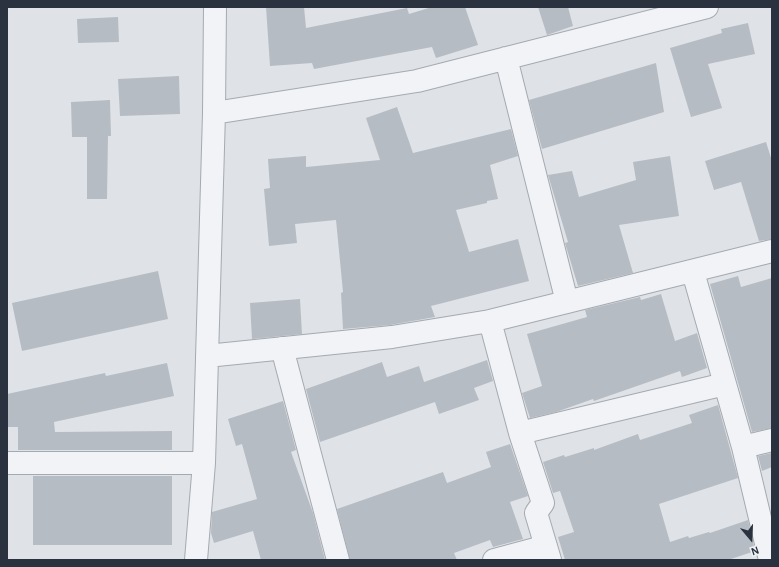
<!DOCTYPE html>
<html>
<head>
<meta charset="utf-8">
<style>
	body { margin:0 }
	#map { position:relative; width:779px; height:567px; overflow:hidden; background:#dfe3e7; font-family:"Alegreya Sans",sans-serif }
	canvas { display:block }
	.frame { position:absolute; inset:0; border:8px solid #29323e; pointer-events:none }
	.north { position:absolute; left:731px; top:519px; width:40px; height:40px; -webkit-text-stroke:3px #eef1f5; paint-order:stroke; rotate:161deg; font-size:11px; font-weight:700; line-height:16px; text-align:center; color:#29323e }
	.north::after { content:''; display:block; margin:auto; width:14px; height:18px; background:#29323e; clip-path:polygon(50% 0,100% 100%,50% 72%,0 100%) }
</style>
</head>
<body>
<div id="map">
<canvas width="779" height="567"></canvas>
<div class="frame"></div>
<div class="north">N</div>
</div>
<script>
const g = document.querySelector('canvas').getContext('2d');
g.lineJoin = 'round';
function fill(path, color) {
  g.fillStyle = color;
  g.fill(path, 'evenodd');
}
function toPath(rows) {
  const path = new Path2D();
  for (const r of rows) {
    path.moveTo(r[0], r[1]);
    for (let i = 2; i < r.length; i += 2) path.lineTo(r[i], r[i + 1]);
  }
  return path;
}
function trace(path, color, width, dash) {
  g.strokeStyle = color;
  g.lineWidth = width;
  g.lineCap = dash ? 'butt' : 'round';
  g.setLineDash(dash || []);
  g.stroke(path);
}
const building = toPath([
	[266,7,304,7,306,28,407,8,409,14,432,7,465,7,478,45,436,58,432,47,314,69,312,63,270,66],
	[538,7,568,7,573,26,547,35],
	[118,17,119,42,78,43,77,19],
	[748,23,755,54,708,64,722,108,691,117,670,48,722,33,721,29],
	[656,63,664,112,542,149,529,100],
	[179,76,180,114,120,116,118,79],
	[110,100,111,136,108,136,107,199,87,199,87,137,72,137,71,102],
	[397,107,413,153,511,129,518,156,490,165,498,199,487,201,487,203,456,210,469,252,518,239,529,281,431,306,435,317,390,325,343,329,341,293,343,292,336,220,295,224,297,243,269,246,264,189,270,188,268,159,306,156,306,167,380,160,366,118],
	[766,142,772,161,772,239,759,241,741,182,714,190,705,161],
	[670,156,679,216,619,225,633,273,578,286,565,243,568,242,548,175,572,171,579,197,636,180,633,162],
	[158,271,168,319,22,351,12,303],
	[738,276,741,287,772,278,772,428,752,432,710,284],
	[661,294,675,341,697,333,707,368,682,377,680,371,594,401,593,399,556,412,530,418,522,393,542,386,527,334,587,317,585,310,640,297,641,300],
	[300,299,302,334,252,339,250,303],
	[487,360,493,381,474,388,479,400,439,414,435,402,320,442,306,389,382,362,387,377,419,366,424,382],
	[167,363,174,396,54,422,55,432,172,431,172,450,18,450,18,427,7,427,7,394,105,373,106,376],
	[283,401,296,450,291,452,313,513,325,560,261,560,253,531,214,543,211,533,212,512,257,499,242,444,236,446,228,419],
	[718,405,738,478,659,504,670,542,688,536,689,538,709,532,710,533,748,520,755,551,728,560,565,560,558,537,574,532,560,491,553,493,543,462,564,455,565,457,594,448,594,450,638,434,640,440,692,423,689,415],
	[510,444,528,496,510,502,523,539,493,547,490,540,454,553,457,560,350,560,337,509,443,472,447,483,491,467,486,452],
	[772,453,772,467,762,471,758,456],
	[33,476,172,476,172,545,33,545]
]);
const minor = toPath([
	[506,58,567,302],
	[214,113,417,81,707,7],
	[693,272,743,447,770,560],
	[490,321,520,433,543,503,536,513,550,560],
	[282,348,338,560],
	[207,356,392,337,490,321,772,251],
	[520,433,725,384],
	[743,447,772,440],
	[7,463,204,463],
	[196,560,204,463,214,113,215,7],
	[494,560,546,546]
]);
fill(building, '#b6bcc4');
trace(minor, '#a5aab1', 24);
trace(minor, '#f1f3f6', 22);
</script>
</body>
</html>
